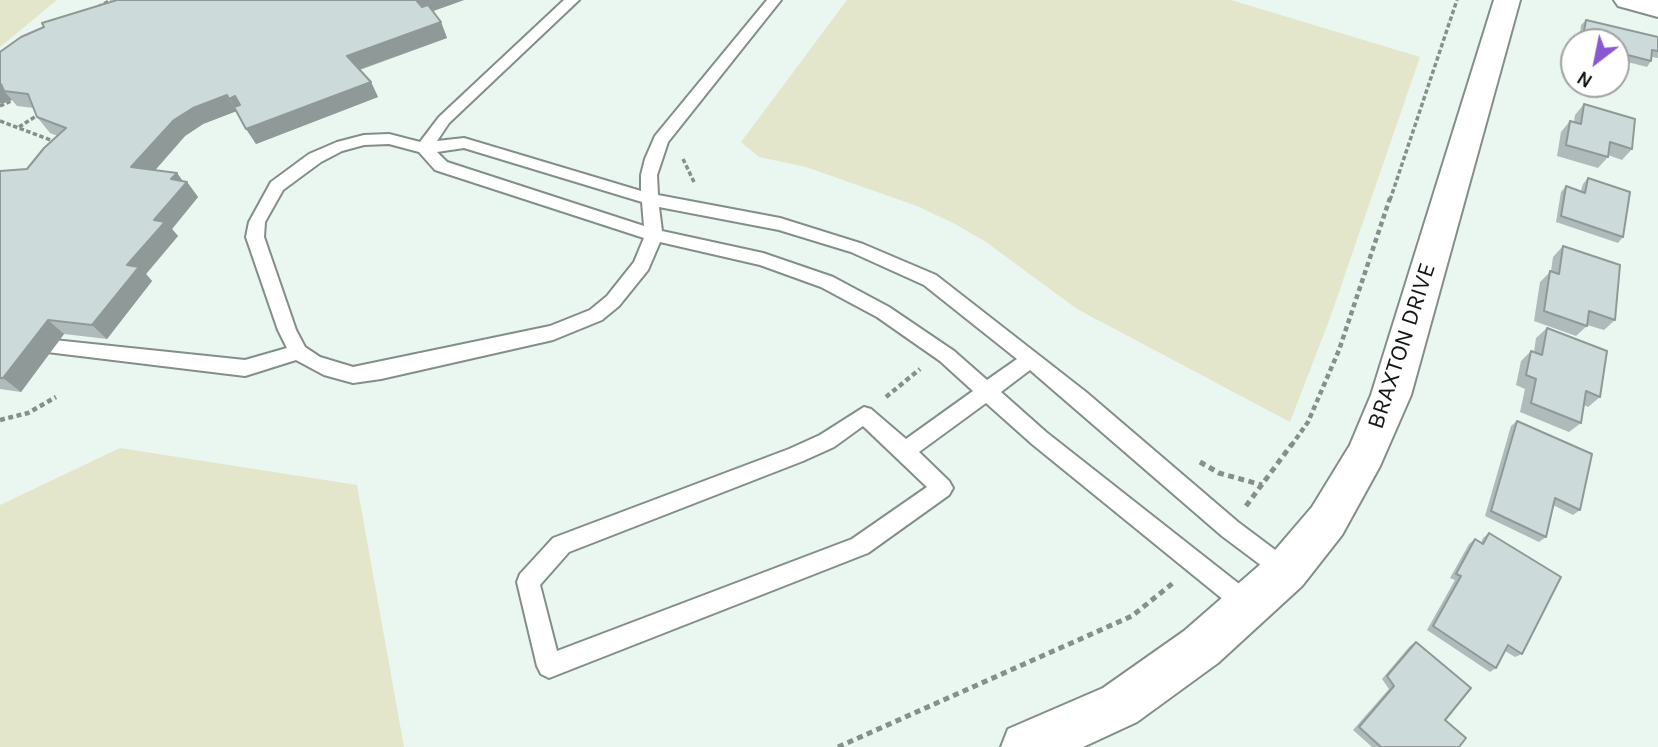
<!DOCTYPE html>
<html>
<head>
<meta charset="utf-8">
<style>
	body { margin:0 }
	#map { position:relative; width:1658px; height:747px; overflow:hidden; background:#eaf6f0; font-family:Karla,sans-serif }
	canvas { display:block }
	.north { position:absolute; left:1560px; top:28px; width:70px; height:70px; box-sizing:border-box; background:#fff; border:2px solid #a1a2a1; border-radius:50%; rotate:212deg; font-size:19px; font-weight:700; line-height:28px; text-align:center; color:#131715 }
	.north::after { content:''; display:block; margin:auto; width:24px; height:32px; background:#8957d0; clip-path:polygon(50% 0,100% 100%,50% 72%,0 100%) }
</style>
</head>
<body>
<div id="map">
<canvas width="1658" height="747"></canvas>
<div class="north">N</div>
</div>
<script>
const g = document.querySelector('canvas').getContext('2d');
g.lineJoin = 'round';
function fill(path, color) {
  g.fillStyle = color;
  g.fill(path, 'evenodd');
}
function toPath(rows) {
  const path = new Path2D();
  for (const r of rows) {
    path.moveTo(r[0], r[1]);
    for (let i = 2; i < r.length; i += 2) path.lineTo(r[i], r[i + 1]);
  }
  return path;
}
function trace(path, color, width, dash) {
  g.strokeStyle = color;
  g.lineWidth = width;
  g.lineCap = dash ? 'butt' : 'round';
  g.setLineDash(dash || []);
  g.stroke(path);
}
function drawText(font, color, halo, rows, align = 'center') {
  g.font = font + ' Karla,sans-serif';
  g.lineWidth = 5;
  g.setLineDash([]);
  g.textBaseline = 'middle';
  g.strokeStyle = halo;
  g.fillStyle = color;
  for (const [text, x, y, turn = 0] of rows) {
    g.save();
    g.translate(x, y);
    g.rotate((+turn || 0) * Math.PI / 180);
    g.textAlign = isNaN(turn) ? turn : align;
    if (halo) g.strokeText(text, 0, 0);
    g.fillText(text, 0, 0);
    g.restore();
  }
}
const green = toPath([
	[0,0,57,0,0,47],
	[847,0,1231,0,1420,57,1330,318,1290,422,1077,309,986,242,955,224,917,206,806,167,759,157,741,142],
	[120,448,357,485,404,747,0,747,0,505]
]);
const pathFar2 = toPath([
	[98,7,111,0],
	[0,106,15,99],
	[0,121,56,142],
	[19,127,41,113],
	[683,159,694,182],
	[1390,200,1457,0]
]);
const pathFar1 = toPath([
	[886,397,920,369],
	[0,420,28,413,56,397],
	[1291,446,1308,422,1339,350,1390,198]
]);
const path = toPath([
	[1200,462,1219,473,1262,485],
	[1246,506,1292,444],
	[838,747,1132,616,1173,583]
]);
const lane = toPath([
	[564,0,579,0,449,123,437,141,464,138,641,191,641,175,645,159,655,136,767,0,781,0,668,142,657,175,658,195,780,218,863,244,936,275,1086,392,1238,522,1294,564,1297,571,1294,578,1286,581,1278,578,1222,536,1030,370,1001,392,1046,432,1257,598,1260,606,1257,614,1249,617,1241,614,1032,444,986,403,919,452,949,481,953,488,949,495,868,553,549,678,541,674,537,666,517,582,520,574,553,538,789,449,820,435,864,407,871,409,906,439,973,391,940,361,877,317,821,287,760,265,660,242,648,270,619,306,602,320,553,340,381,379,353,383,324,375,296,360,245,376,47,352,45,347,47,342,54,340,245,360,287,348,278,330,246,237,249,222,271,182,309,154,337,142,364,135,389,134,420,142,439,117,564,0],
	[389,144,419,152,435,170,644,238,634,262,607,296,590,310,550,326,353,367,320,357,305,347,296,330,264,237,265,222,283,190,321,162,342,151,364,145,389,144],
	[464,148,642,202,644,226,447,162,437,152,464,148],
	[659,207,779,230,851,252,924,285,1017,359,987,380,954,351,889,307,833,277,763,253,662,231,659,207],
	[863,426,927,487,852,539,557,651,540,585,569,552,803,461,834,447,863,426]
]);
const street = toPath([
	[1614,0,1658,0,1658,17,1618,6,1614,0]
]);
const secondary = toPath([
	[1494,0,1520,0,1411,395,1380,466,1342,535,1302,586,1218,663,1137,722,1083,747,1001,747,1008,729,1103,688,1184,631,1270,556,1312,507,1350,445,1371,395,1494,0]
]);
const wall = toPath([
	[464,0,433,11,441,22,447,38,360,70,371,82,378,97,256,144,236,111,203,124,185,136,155,170,177,173,183,182,187,182,198,197,172,229,178,236,146,274,152,281,107,339,64,334,21,392,0,389,0,171,27,169,58,136,50,133,37,117,34,108,17,106,12,100,1,104,0,52],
	[1586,20,1658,37,1658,58,1652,57,1651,61,1647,67,1616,59,1616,42,1579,42,1581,25],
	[1584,104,1632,149,1622,160,1608,155,1608,157,1598,168,1557,156,1561,132,1570,121,1574,122,1575,115],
	[1588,178,1623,237,1618,243,1556,222,1561,192,1566,186,1581,191,1583,184],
	[1563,246,1615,320,1604,330,1587,325,1587,326,1576,336,1534,321,1540,282,1551,271,1553,257],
	[1547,328,1600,397,1588,407,1584,405,1581,423,1569,432,1520,412,1525,389,1516,385,1521,361,1531,351,1534,352,1536,338],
	[1517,421,1580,510,1573,515,1553,505,1546,537,1539,542,1485,516,1511,426],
	[1489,533,1522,654,1515,657,1505,651,1496,668,1490,672,1427,630,1455,580,1450,578,1469,544,1475,539,1481,543,1483,538],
	[1416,642,1445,720,1459,747,1372,747,1353,730,1389,689,1382,679,1410,646]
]);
const shadedWall = toPath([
	[416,0,464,0,422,15],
	[441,22,447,38,355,71,347,56],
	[371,82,378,97,256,144,246,129],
	[0,84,1,84,4,91,12,100,1,104,0,103],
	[227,95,237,111,203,124,185,136,144,183,131,167,174,120,193,108],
	[235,96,245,112,239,114,229,99],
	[177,173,185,184,187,182,198,197,172,229,178,236,146,274,152,281,107,339,92,325,154,220,171,179],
	[48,320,64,334,21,392,3,378]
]);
const building = toPath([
	[117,0,416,0,422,7,428,5,441,22,347,56,371,82,246,129,234,107,240,105,235,96,229,99,227,95,193,108,174,120,131,167,177,173,171,179,187,182,154,220,165,222,127,265,139,267,92,325,48,320,3,378,0,378,0,171,27,169,44,148,66,128,37,117,28,94,4,91,1,84,0,84,0,52,21,37,44,27,42,23,117,0],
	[1586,20,1658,37,1658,51,1652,50,1651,61,1616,52,1616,42,1582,42,1586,20],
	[1584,104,1635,119,1632,149,1610,142,1608,157,1566,145,1570,121,1581,124,1584,104],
	[1588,178,1630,192,1623,237,1561,216,1566,186,1585,193,1588,178],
	[1563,246,1620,265,1615,320,1589,311,1587,326,1544,311,1550,271,1559,274,1563,246],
	[1547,328,1607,351,1600,397,1586,391,1581,423,1531,403,1536,379,1526,375,1531,351,1542,355,1547,328],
	[1517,421,1592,454,1580,510,1555,498,1546,537,1491,511,1517,421],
	[1489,533,1561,577,1522,654,1508,645,1496,668,1433,626,1461,576,1456,574,1475,539,1483,544,1489,533],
	[1416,642,1471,688,1445,720,1466,738,1459,747,1381,747,1359,727,1394,686,1387,676,1416,642]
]);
const streetNames = [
	["BRAXTON DRIVE",1402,346,-72]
];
fill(green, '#e4e6cc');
trace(lane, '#838e89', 4);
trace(street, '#838e89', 4);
trace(secondary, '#838e89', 4);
trace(pathFar2, '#868f8b', 3.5, [4.5, 2.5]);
trace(pathFar1, '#868f8b', 4.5, [5, 3.5]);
trace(path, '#868f8b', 5, [6, 4.5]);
fill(lane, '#fff');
fill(street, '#fff');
fill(secondary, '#fff');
fill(wall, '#afbbbb');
fill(shadedWall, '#8f9998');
fill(building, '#ccdad9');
trace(building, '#8f9998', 2);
drawText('24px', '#131715', '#fff', streetNames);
</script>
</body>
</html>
